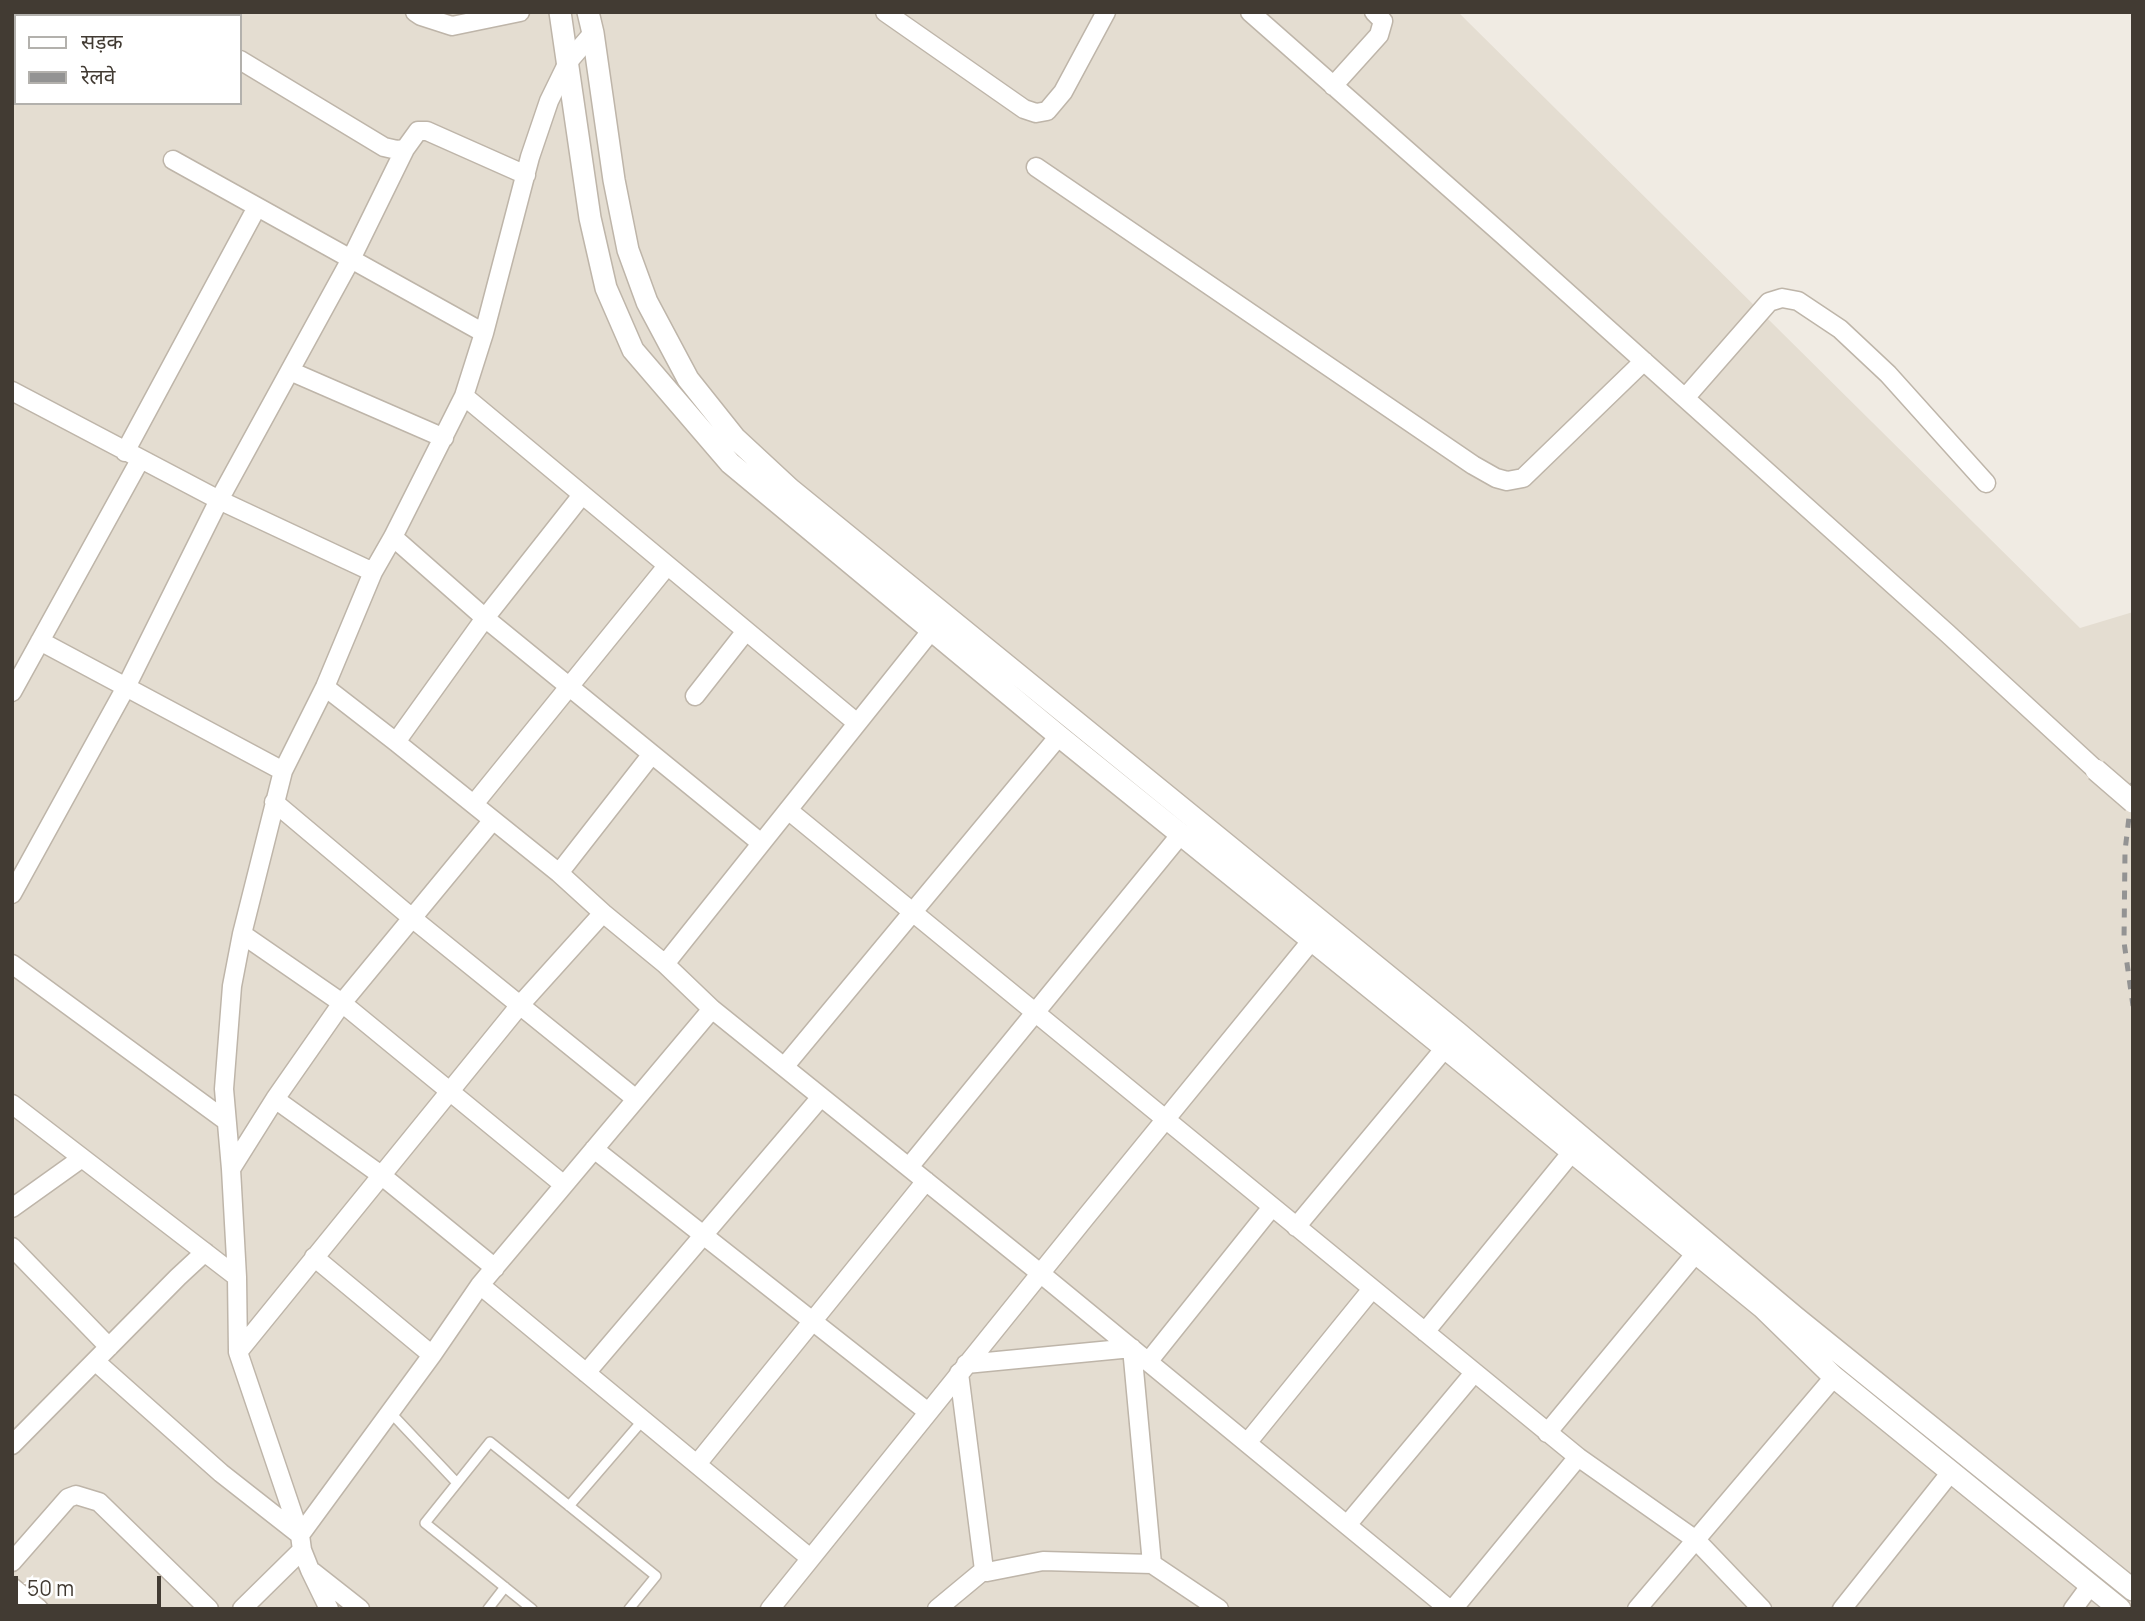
<!DOCTYPE html>
<html>
<head>
<meta charset="utf-8">
<style>
	body { margin:0 }
	#map { position:relative; width:2145px; height:1621px; overflow:hidden; background:#f0ebe3; font-family:Manrope,"Noto Sans Devanagari",sans-serif }
	canvas { display:block }
	.frame { position:absolute; inset:0; border:14px solid #423b33; pointer-events:none }
	.legend { position:absolute; left:14px; top:14px; width:228px; height:91px; box-sizing:border-box; background:#fff; border:2px solid #b3b1ad; margin:0; padding:9px 12px; list-style:none; font-size:21px; color:#423b33 }
	.legend li { display:flex; align-items:center; gap:14px; height:35px }
	.legend b { width:35px; border:2px solid #b3b1ad }
	.scale { position:absolute; left:14px; top:1576px; width:147px; height:32px; box-sizing:border-box; border:4px solid #423b33; border-top:0; padding-left:9px; font-size:21px; line-height:24px; white-space:nowrap; color:#423b33; -webkit-text-stroke:5px #fff; paint-order:stroke }
</style>
</head>
<body>
<div id="map">
<canvas width="2145" height="1621"></canvas>
<div class="frame"></div>
<ul class="legend">
<li><b style="height:9px;background:#fff"></b>सड़क</li>
<li><b style="height:9px;background:#939393"></b>रेलवे</li>
</ul>
<div class="scale">50 m</div>
</div>
<script>
const g = document.querySelector('canvas').getContext('2d');
g.lineJoin = 'round';
function fill(path, color) {
  g.fillStyle = color;
  g.fill(path, 'evenodd');
}
function toPath(rows) {
  const path = new Path2D();
  for (const r of rows) {
    path.moveTo(r[0], r[1]);
    for (let i = 2; i < r.length; i += 2) path.lineTo(r[i], r[i + 1]);
  }
  return path;
}
function trace(path, color, width, dash) {
  g.strokeStyle = color;
  g.lineWidth = width;
  g.lineCap = dash ? 'butt' : 'round';
  g.setLineDash(dash || []);
  g.stroke(path);
}
const residential = toPath([
	[12,12,1458,12,2080,628,2133,612,2133,1609,12,1609],
	[16,16,240,16,240,103,16,103]
]);
const service = toPath([
	[390,1412,457,1483],
	[569,1506,643,1420],
	[488,1609,505,1587],
	[532,1609,425,1523,490,1442,656,1576,629,1609]
]);
const minor = toPath([
	[166,12,169,16],
	[415,12,421,16,452,26,520,12],
	[885,12,1024,109,1036,113,1047,111,1063,92,1106,12],
	[1250,12,1503,235,1947,633,2096,770],
	[240,60,384,147,397,150,405,149,418,131,427,131,526,175],
	[1333,86,1379,35,1383,21,1374,12],
	[173,160,484,333],
	[1036,167,1473,465,1496,478,1507,481,1523,478,1644,361],
	[290,371,444,438],
	[12,391,219,500,373,572],
	[464,396,857,723],
	[1685,398,1769,302,1782,298,1798,301,1840,329,1888,374,1986,483],
	[125,452,257,207],
	[393,537,485,618,761,843],
	[40,641,283,771],
	[325,687,396,742,559,873,603,913,665,964,712,1009,1040,1273,1449,1609],
	[12,692,140,460],
	[695,696,746,631],
	[396,742,485,618,582,495],
	[274,802,412,918,636,1099],
	[474,804,667,566],
	[788,810,1578,1457,1696,1540,1762,1609],
	[559,873,652,754],
	[12,894,126,687,219,500,351,259,405,149],
	[242,934,342,1003,564,1185],
	[12,964,225,1120],
	[665,964,931,631],
	[784,1067,1059,736],
	[275,1099,381,1175,495,1268],
	[12,1104,237,1277],
	[594,1149,928,1412],
	[909,1167,1181,834],
	[231,1169,275,1099,342,1003,493,820],
	[12,1208,82,1158],
	[1296,1227,1445,1048],
	[12,1247,109,1347],
	[314,1257,432,1355],
	[480,1285,810,1558],
	[1425,1332,1572,1152],
	[238,1352,520,1005,603,913],
	[95,1361,221,1473,300,1535,432,1355,480,1285,712,1009],
	[1148,1362,1272,1207],
	[966,1364,1132,1348,1152,1564],
	[586,1373,821,1097],
	[959,1373,984,1570],
	[1547,1433,1696,1253],
	[1247,1443,1372,1289],
	[12,1445,178,1277,205,1252],
	[697,1464,926,1181],
	[1347,1525,1474,1373],
	[12,1562,68,1498,76,1495,99,1502,209,1609],
	[313,1572,360,1609],
	[12,1587,39,1609],
	[242,1609,302,1550],
	[329,1609,310,1570,302,1550,300,1535,238,1352,237,1277,231,1169,224,1089,232,986,242,934,283,771,325,687,373,572,393,537,464,396,484,333,530,157,549,101,568,62,593,33],
	[770,1609,1085,1218,1312,940],
	[937,1609,984,1570,987,1572,1043,1561,1152,1564,1219,1609],
	[1453,1609,1578,1457],
	[1637,1609,1834,1377],
	[1842,1609,1951,1472],
	[2073,1609,2090,1586]
]);
const tertiary = toPath([
	[560,12,590,218,606,288,633,350,730,463,1059,736,1445,1048,1762,1307,1834,1377,2120,1609],
	[588,12,593,33,614,180,628,250,647,302,688,379,735,438,790,489,1458,1033,1795,1317,2133,1590]
]);
const rail = toPath([
	[2133,783,2125,851,2124,942,2133,1006]
]);
const tertiaryBridge = toPath([
	[2096,770,2133,802]
]);
fill(residential, '#e4ddd1');
trace(service, '#beb5a9', 12);
trace(minor, '#beb5a9', 21);
trace(tertiary, '#beb5a9', 24);
trace(service, '#fff', 9);
trace(minor, '#fff', 18);
trace(tertiary, '#fff', 21);
trace(rail, '#939393', 5, [9, 9]);
trace(tertiaryBridge, '#beb5a9', 24, []);
trace(tertiaryBridge, '#fff', 21);
</script>
</body>
</html>
